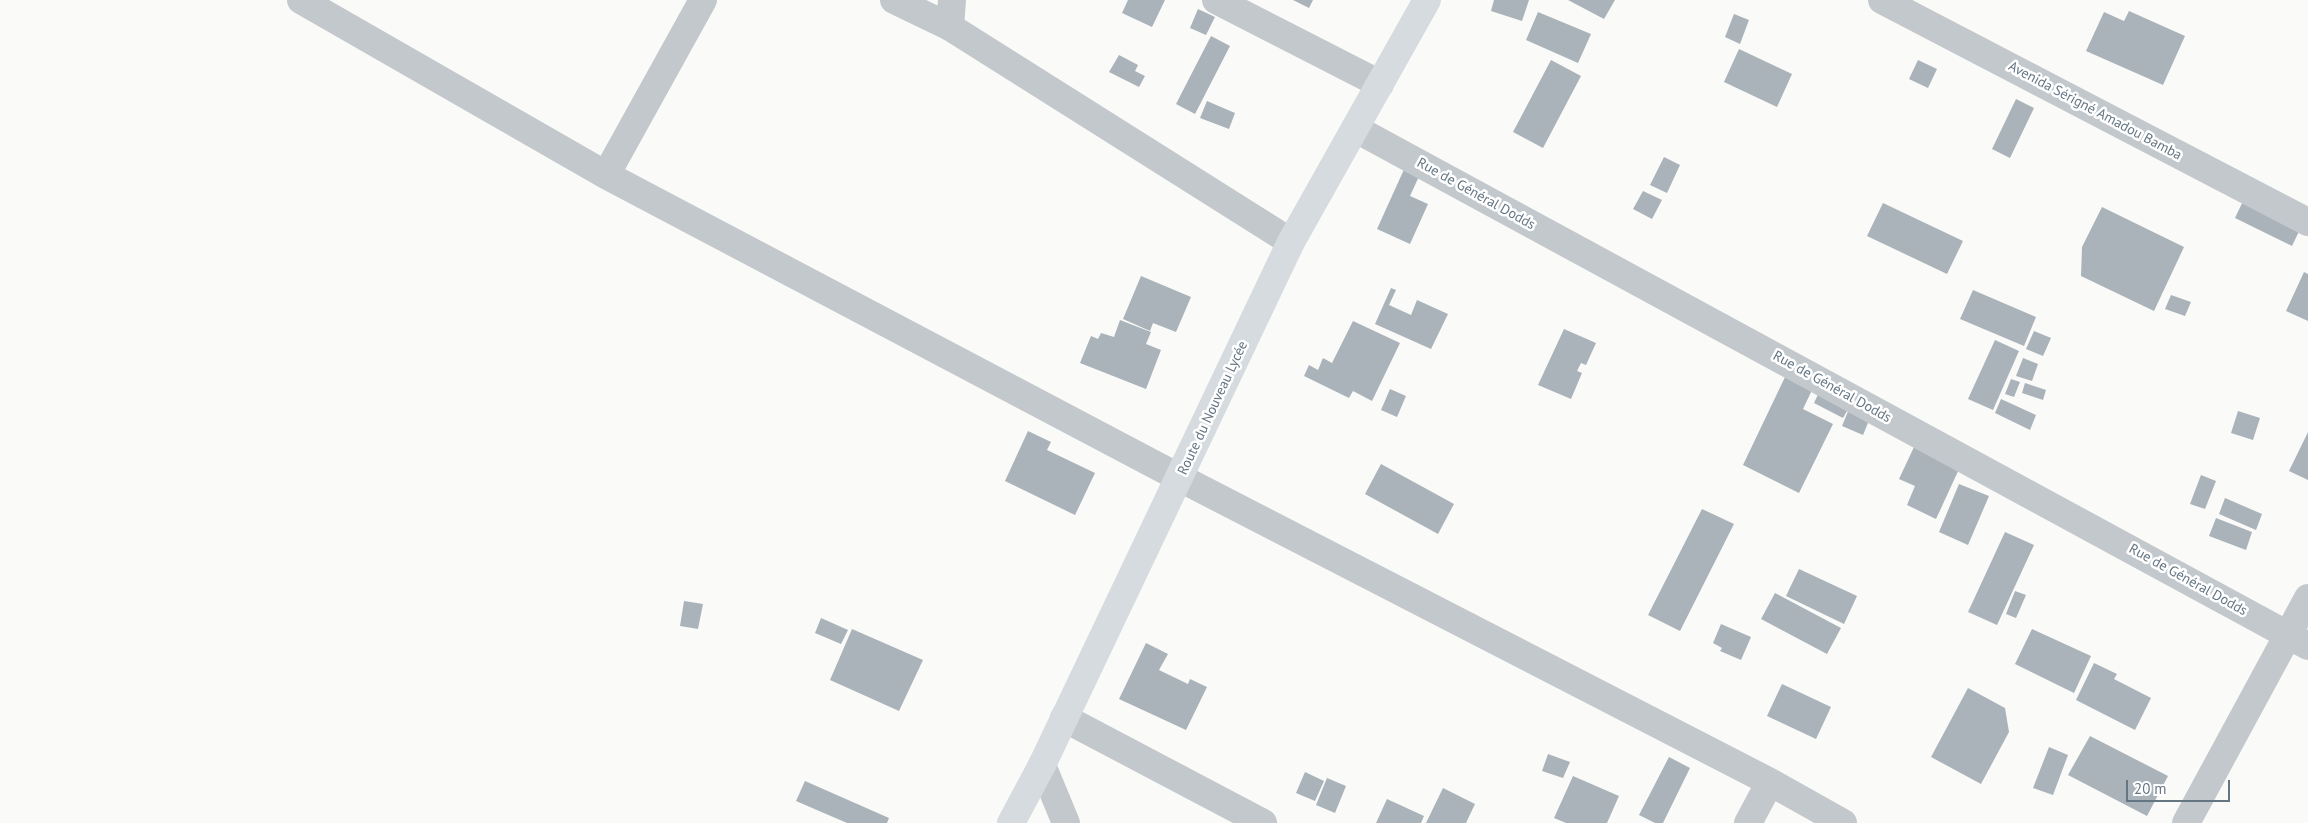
<!DOCTYPE html>
<html>
<head>
<meta charset="utf-8">
<style>
	body { margin:0 }
	#map { position:relative; width:2308px; height:823px; overflow:hidden; background:#fafaf8; font-family:"PT Sans",sans-serif }
	canvas { display:block }
	.scale { position:absolute; left:2126px; top:780px; width:104px; height:22px; box-sizing:border-box; border:2px solid #657683; border-top:0; padding-left:6px; font-size:15px; line-height:18px; white-space:nowrap; color:#657683; -webkit-text-stroke:4px #fff; paint-order:stroke }
</style>
</head>
<body>
<div id="map">
<canvas width="2308" height="823"></canvas>
<div class="scale">20 m</div>
</div>
<script>
const g = document.querySelector('canvas').getContext('2d');
g.lineJoin = 'round';
function fill(path, color) {
  g.fillStyle = color;
  g.fill(path, 'evenodd');
}
function toPath(rows) {
  const path = new Path2D();
  for (const r of rows) {
    path.moveTo(r[0], r[1]);
    for (let i = 2; i < r.length; i += 2) path.lineTo(r[i], r[i + 1]);
  }
  return path;
}
function trace(path, color, width, dash) {
  g.strokeStyle = color;
  g.lineWidth = width;
  g.lineCap = dash ? 'butt' : 'round';
  g.setLineDash(dash || []);
  g.stroke(path);
}
function drawText(font, color, halo, rows, align = 'center') {
  g.font = font + ' "PT Sans",sans-serif';
  g.lineWidth = 5;
  g.setLineDash([]);
  g.textBaseline = 'middle';
  g.strokeStyle = halo;
  g.fillStyle = color;
  for (const [text, x, y, turn = 0] of rows) {
    g.save();
    g.translate(x, y);
    g.rotate((+turn || 0) * Math.PI / 180);
    g.textAlign = isNaN(turn) ? turn : align;
    if (halo) g.strokeText(text, 0, 0);
    g.fillText(text, 0, 0);
    g.restore();
  }
}
const building = toPath([
	[1128,0,1165,0,1152,27,1122,13],
	[1293,0,1313,0,1309,8],
	[1494,0,1529,0,1522,21,1491,11],
	[1568,0,1615,0,1604,19],
	[1198,9,1215,17,1206,35,1190,28],
	[2129,11,2185,36,2163,85,2086,51,2104,12,2124,21],
	[1538,12,1591,34,1578,63,1526,40],
	[1734,14,1749,20,1740,44,1725,37],
	[1211,36,1230,46,1195,114,1176,104],
	[1739,49,1792,74,1777,107,1724,82],
	[1119,55,1138,65,1135,71,1145,76,1139,87,1109,72],
	[1551,60,1581,76,1543,148,1513,132],
	[1918,60,1937,69,1928,88,1909,79],
	[2016,99,2034,108,2010,158,1992,149],
	[1207,101,1235,113,1229,129,1200,118],
	[1664,157,1680,165,1667,193,1650,185],
	[1406,165,1421,172,1410,196,1428,204,1410,244,1377,229],
	[1643,191,1662,200,1652,219,1633,209],
	[2245,197,2302,225,2292,246,2235,218],
	[1883,203,1963,241,1947,274,1867,236],
	[2102,207,2184,247,2154,311,2081,276,2082,247],
	[2304,272,2308,274,2308,321,2286,311],
	[1141,276,1191,297,1176,332,1153,323,1150,331,1123,319],
	[1391,288,1396,290,1389,305,1411,315,1417,300,1448,314,1431,349,1375,324],
	[1973,290,2036,317,2024,346,1960,319],
	[2171,295,2191,302,2185,316,2165,309],
	[1120,320,1151,332,1146,344,1161,350,1146,389,1080,363,1091,336,1098,339,1101,333,1114,337],
	[1353,321,1400,343,1372,401,1353,391,1349,398,1304,376,1309,365,1318,370,1323,358,1332,363],
	[1564,329,1596,343,1586,365,1581,363,1577,371,1582,373,1571,399,1538,385],
	[2034,331,2051,338,2043,356,2026,349],
	[1995,340,2019,351,1993,410,1968,399],
	[2023,358,2038,364,2032,381,2016,376],
	[1786,375,1813,388,1803,409,1833,424,1799,493,1743,465],
	[2011,379,2020,382,2014,397,2005,394],
	[2025,383,2046,390,2043,400,2022,393],
	[1821,388,1851,404,1843,418,1814,403],
	[1390,389,1406,396,1397,417,1381,410],
	[2001,399,2036,415,2030,430,1995,413],
	[1849,409,1870,418,1863,435,1842,426],
	[2238,411,2260,418,2253,440,2231,433],
	[1028,431,1051,442,1047,450,1095,473,1075,515,1005,481],
	[2308,432,2308,480,2289,471],
	[1914,447,1960,467,1936,519,1907,505,1915,486,1899,479],
	[1381,464,1454,504,1438,534,1365,494],
	[2201,475,2216,481,2205,509,2190,504],
	[1959,484,1989,496,1968,545,1939,532],
	[2225,498,2262,514,2256,530,2219,514],
	[1702,509,1734,524,1680,631,1648,615],
	[2216,518,2252,532,2246,550,2209,536],
	[2005,532,2034,545,1997,625,1968,612],
	[1799,569,1857,596,1844,624,1786,596],
	[2015,591,2026,595,2016,618,2006,614],
	[1775,593,1841,628,1827,654,1761,619],
	[684,601,703,604,698,629,680,626],
	[821,618,848,630,841,644,815,633],
	[1721,624,1751,637,1741,660,1720,651,1722,648,1713,643],
	[852,629,923,660,899,711,830,680],
	[2032,629,2091,656,2074,693,2015,664],
	[1146,643,1168,654,1159,670,1188,684,1190,679,1207,687,1186,730,1119,699],
	[2094,663,2117,674,2114,679,2151,698,2135,730,2076,700],
	[1782,684,1831,707,1816,739,1767,716],
	[1968,688,2005,708,2009,732,1981,784,1931,757],
	[2090,736,2168,776,2147,816,2068,775],
	[2049,747,2068,755,2053,795,2033,788],
	[1548,754,1570,762,1563,778,1542,771],
	[1669,757,1690,768,1663,823,1655,823,1639,815],
	[1305,772,1324,781,1315,801,1296,793],
	[1573,776,1619,796,1607,823,1566,823,1554,818],
	[1327,778,1346,786,1335,813,1316,805],
	[805,781,889,818,887,823,847,823,796,801],
	[1443,788,1475,804,1466,823,1426,823],
	[1387,799,1424,816,1421,823,1376,823]
]);
const street = toPath([
	[301,0,606,175,1180,478,1770,782,1843,823],
	[894,0,950,27,1291,242],
	[1216,0,1380,84],
	[1882,0,2308,222],
	[950,27,952,0],
	[1356,129,2308,646],
	[606,175,703,0],
	[1064,718,1263,823],
	[1042,765,1066,823],
	[1748,823,1770,782],
	[2186,823,2308,598]
]);
const secondary = toPath([
	[1011,823,1042,765,1291,242,1427,0]
]);
const streetNames = [
	["Avenida Sérigné Amadou Bamba",2095,111,28],
	["Rue de Général Dodds",1476,194,29],
	["Rue de Général Dodds",1832,387,29],
	["Route du Nouveau Lycée",1213,408,-65],
	["Rue de Général Dodds",2188,580,29]
];
fill(building, '#aab3b9');
trace(street, '#c3c8cc', 28);
trace(secondary, '#d6dbdf', 28);
drawText('14px', '#657683', '#fff', streetNames);
</script>
</body>
</html>
